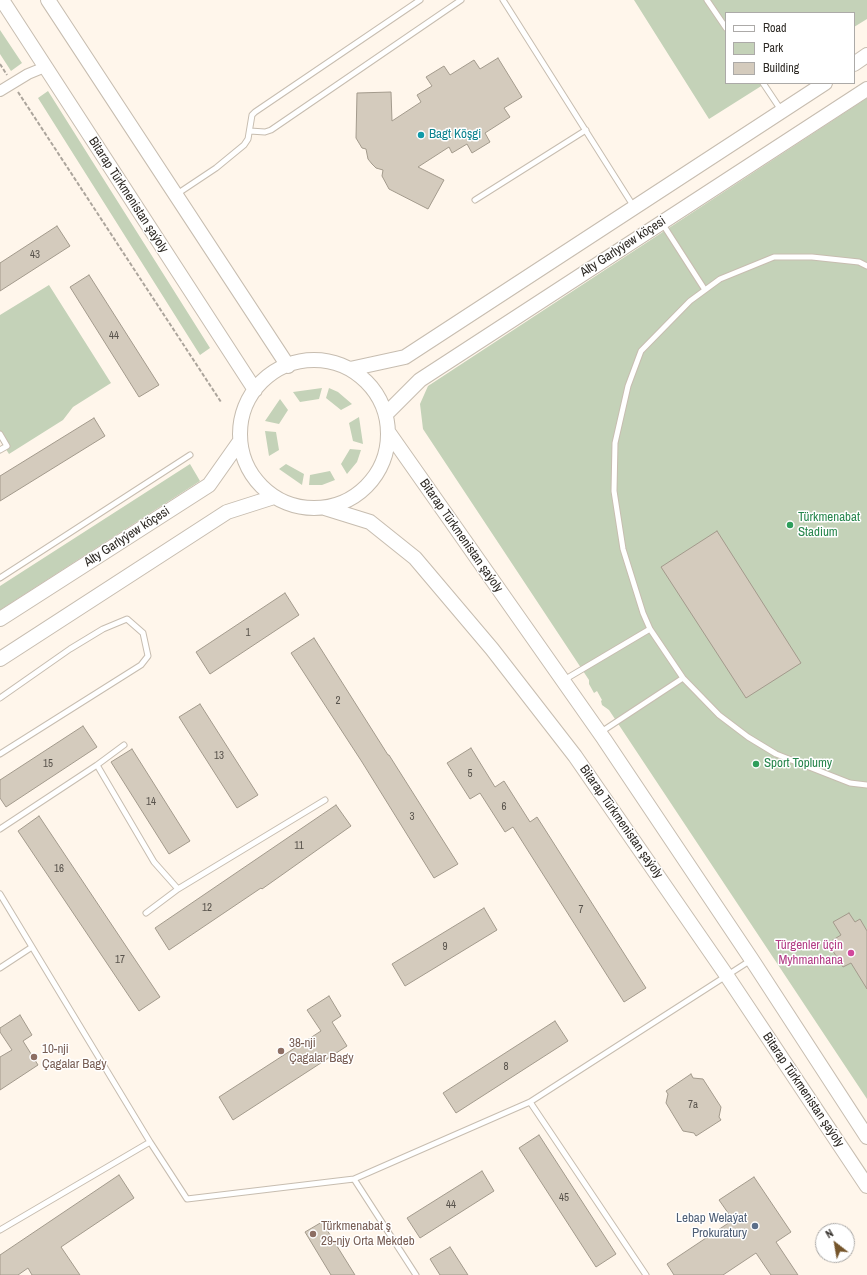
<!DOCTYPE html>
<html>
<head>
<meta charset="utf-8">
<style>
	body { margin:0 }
	#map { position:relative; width:867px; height:1275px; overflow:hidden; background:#fff6eb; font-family:"Archivo Narrow",sans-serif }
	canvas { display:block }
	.legend { position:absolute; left:725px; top:12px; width:130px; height:72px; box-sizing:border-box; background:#fff; border:1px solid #acaaa8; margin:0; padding:5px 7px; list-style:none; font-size:12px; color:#2f2b26 }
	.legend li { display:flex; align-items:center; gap:8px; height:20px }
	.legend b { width:20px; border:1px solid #acaaa8 }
	.north { position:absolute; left:815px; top:1223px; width:40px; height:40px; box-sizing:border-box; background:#fff; border:1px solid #acaaa8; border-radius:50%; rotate:329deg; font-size:11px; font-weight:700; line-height:16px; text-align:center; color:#2f2b26 }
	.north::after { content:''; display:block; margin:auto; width:14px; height:18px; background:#75552b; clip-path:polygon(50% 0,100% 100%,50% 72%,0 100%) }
</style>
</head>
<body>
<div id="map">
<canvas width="867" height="1275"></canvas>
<ul class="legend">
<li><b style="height:5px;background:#fff"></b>Road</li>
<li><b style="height:11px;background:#c4d2b8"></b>Park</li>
<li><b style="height:11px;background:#d4cbbd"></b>Building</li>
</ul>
<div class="north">N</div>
</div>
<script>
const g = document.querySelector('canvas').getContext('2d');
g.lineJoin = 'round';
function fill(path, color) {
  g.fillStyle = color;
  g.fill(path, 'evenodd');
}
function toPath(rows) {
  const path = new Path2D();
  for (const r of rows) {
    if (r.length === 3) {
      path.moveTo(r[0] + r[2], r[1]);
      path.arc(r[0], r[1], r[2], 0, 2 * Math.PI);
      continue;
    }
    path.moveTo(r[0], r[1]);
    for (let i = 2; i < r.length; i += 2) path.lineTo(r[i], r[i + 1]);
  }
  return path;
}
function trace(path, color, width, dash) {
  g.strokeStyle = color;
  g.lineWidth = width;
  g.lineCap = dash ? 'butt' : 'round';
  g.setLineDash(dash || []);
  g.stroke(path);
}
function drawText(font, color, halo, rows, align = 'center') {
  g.font = font + ' "Archivo Narrow",sans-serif';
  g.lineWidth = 3;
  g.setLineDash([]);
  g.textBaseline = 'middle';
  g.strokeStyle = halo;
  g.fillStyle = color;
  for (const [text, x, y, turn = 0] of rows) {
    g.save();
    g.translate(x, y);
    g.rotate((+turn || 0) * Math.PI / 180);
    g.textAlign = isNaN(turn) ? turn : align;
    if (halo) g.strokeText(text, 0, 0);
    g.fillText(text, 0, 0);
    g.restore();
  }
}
const green = toPath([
	[634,0,867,0,867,19,854,27,854,13,726,13,726,83,766,83,709,119],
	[0,30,22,63,11,71,0,54],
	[48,91,210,348,200,355,38,98],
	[867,98,867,1099,609,710,602,705,601,701,602,700,597,691,594,693,589,684,589,680,423,429,420,404,428,386],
	[49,285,111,383,73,407,63,420,9,454,0,440,0,315],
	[322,388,319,399,300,402,293,392],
	[329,388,338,392,352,404,341,410,326,398],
	[280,399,288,410,279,424,265,421],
	[359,417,363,444,353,441,349,423],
	[265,431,276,432,279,450,269,456],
	[350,449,361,450,357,462,347,474,341,464],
	[190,464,200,481,0,610,0,586],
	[286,464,304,474,302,485,279,469],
	[330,471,335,480,322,485,309,485,310,475]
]);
const building = toPath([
	[498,58,522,97,504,108,510,117,485,133,490,142,472,153,467,144,452,153,449,147,418,167,444,180,428,209,389,189,382,176,383,170,376,168,372,164,368,159,366,149,362,148,356,138,357,93,391,92,392,121,421,102,417,95,432,86,426,77,444,66,450,75,474,60,480,69,498,58],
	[57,226,70,246,0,291,0,263,57,226],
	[89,275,159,385,139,397,70,287,89,275],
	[94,418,105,436,0,501,0,476,94,418],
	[717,531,801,663,746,698,661,567,717,531],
	[285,593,299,615,210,674,196,652,285,593],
	[314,638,388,755,389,755,458,864,434,878,362,762,291,653,314,638],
	[200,704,258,795,237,808,179,717,200,704],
	[83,726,97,747,6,807,0,798,0,780,83,726],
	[471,748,495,787,504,781,530,822,537,817,646,988,624,1002,513,827,505,832,480,793,470,799,447,763,471,748],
	[132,749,190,841,169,854,111,762,132,749],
	[336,805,351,826,262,889,261,888,169,950,155,928,336,805],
	[39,816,160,997,139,1011,18,831,39,816],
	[484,908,497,930,405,986,392,964,484,908],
	[849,913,855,922,860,919,867,931,867,989,851,963,843,967,828,943,841,935,833,922,849,913],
	[329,996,341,1016,332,1022,347,1046,233,1120,219,1097,321,1031,307,1010,329,996],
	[20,1015,32,1035,23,1041,38,1065,0,1090,0,1057,12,1050,0,1032,0,1028,20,1015],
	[555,1021,568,1041,456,1113,443,1093,555,1021],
	[691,1074,693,1078,703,1079,721,1107,719,1117,721,1120,696,1136,694,1133,683,1131,666,1103,668,1094,666,1091,691,1074],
	[539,1135,616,1254,596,1267,519,1148,539,1135],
	[482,1171,494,1191,420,1238,407,1218,482,1171],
	[119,1175,134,1198,61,1247,80,1275,32,1275,28,1268,18,1275,0,1275,0,1255,119,1175],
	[754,1177,791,1232,776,1242,798,1275,771,1275,756,1253,723,1275,674,1275,667,1264,733,1220,719,1200,754,1177],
	[322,1222,355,1275,331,1275,305,1232,322,1222],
	[450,1247,468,1275,440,1275,430,1259,450,1247]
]);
const path = toPath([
	[0,64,7,75],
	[18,92,221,402]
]);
const lane = toPath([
	[503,0,634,207],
	[707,0,726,28],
	[763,83,781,110],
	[250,131,265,132,271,130,461,0],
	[177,194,216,168,244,145,248,139,252,115,255,112,420,0],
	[475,200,586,130],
	[662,223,705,290],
	[0,434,7,446,0,450],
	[0,578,190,455],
	[650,629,683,678],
	[564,680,650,629,643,613,623,549,614,491,615,443,628,386,641,351,690,301,720,279,774,257,812,257,859,262,867,266],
	[0,698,70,649,103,629,127,619,143,633,148,656,141,665,0,754],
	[601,732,683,678,719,715,748,737,776,754,850,783,867,785],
	[97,765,154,862,178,889],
	[0,829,97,765,124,745],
	[0,894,150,1142,187,1199,354,1179,530,1102,751,960],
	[146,913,178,889,325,800],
	[0,968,32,947],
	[530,1102,646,1275],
	[354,1179,416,1275],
	[0,1230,150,1142]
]);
const street = toPath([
	[0,91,28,74,45,67]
]);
const secondary = toPath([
	[2,0,255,390],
	[48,0,288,366],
	[854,64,867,55],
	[314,434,74],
	[350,369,405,357,825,83],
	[386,414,420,380,867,89],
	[389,433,604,739,752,960,867,1137],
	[325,508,370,522,415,558,492,649,575,756,727,976,867,1186],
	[0,619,209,485,240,441],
	[0,659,227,512,274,497]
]);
const markers = [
	[421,135,4,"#0f9aa8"],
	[790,525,4,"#2e9e5b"],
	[756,764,4,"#2e9e5b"],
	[851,953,4,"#d1479c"],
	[281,1051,4,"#8d6e63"],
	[34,1057,4,"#8d6e63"],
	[755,1226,4,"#5c6f8a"],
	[313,1234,4,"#8d6e63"]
];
const numberNames = [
	["43",35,255],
	["44",114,336],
	["1",248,633],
	["2",338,701],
	["13",219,756],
	["15",48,764],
	["5",470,774],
	["14",151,802],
	["6",504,807],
	["3",412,817],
	["11",299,846],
	["16",59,869],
	["12",207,908],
	["7",581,910],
	["9",445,947],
	["17",120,960],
	["8",506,1067],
	["7a",693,1105],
	["45",564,1198],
	["44",451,1205]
];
const cultureNames = [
	["Bagt Köşgi",429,135]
];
const streetNames = [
	["Bitarap Türkmenistan şaýoly",128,195,57],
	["Alty Garlyýew köçesi",623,247,-33],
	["Bitarap Türkmenistan şaýoly",461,536,55],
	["Alty Garlyýew köçesi",127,537,-33],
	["Bitarap Türkmenistan şaýoly",621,822,55],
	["Bitarap Türkmenistan şaýoly",803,1090,56]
];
const leisureNames = [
	["Türkmenabat",798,518],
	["Stadium",798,533],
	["Sport Toplumy",764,764]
];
const hotelNames = [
	["Türgenler üçin",843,946],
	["Myhmanhana",843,961]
];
const educationNames = [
	["38-nji",289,1044],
	["Çagalar Bagy",289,1059],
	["10-nji",42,1050],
	["Çagalar Bagy",42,1065],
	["Türkmenabat ş",321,1227],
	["29-njy Orta Mekdeb",321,1242]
];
const serviceNames = [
	["Lebap Welaýat",747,1219],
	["Prokuratury",747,1234]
];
fill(green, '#c4d2b8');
fill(building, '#d4cbbd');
trace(building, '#a39a8c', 1);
trace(lane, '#c7bdb0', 7);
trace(street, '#c7bdb0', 12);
trace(secondary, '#c7bdb0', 16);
trace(path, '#aca59c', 2, [4, 2]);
trace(lane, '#fff', 5);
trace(street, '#fff', 10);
trace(secondary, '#fff', 14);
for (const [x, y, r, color] of markers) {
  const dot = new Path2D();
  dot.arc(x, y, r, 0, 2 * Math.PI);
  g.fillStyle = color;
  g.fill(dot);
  trace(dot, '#fff', 1.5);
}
drawText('11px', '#58534c', null, numberNames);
drawText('13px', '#0d838f', '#fff', cultureNames, 'left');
drawText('13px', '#2f2b26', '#fff', streetNames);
drawText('13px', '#27864d', '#fff', leisureNames, 'left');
drawText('13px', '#b23c85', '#fff', hotelNames, 'right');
drawText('13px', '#785e54', '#fff', educationNames, 'left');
drawText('13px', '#4e5e75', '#fff', serviceNames, 'right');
</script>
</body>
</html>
